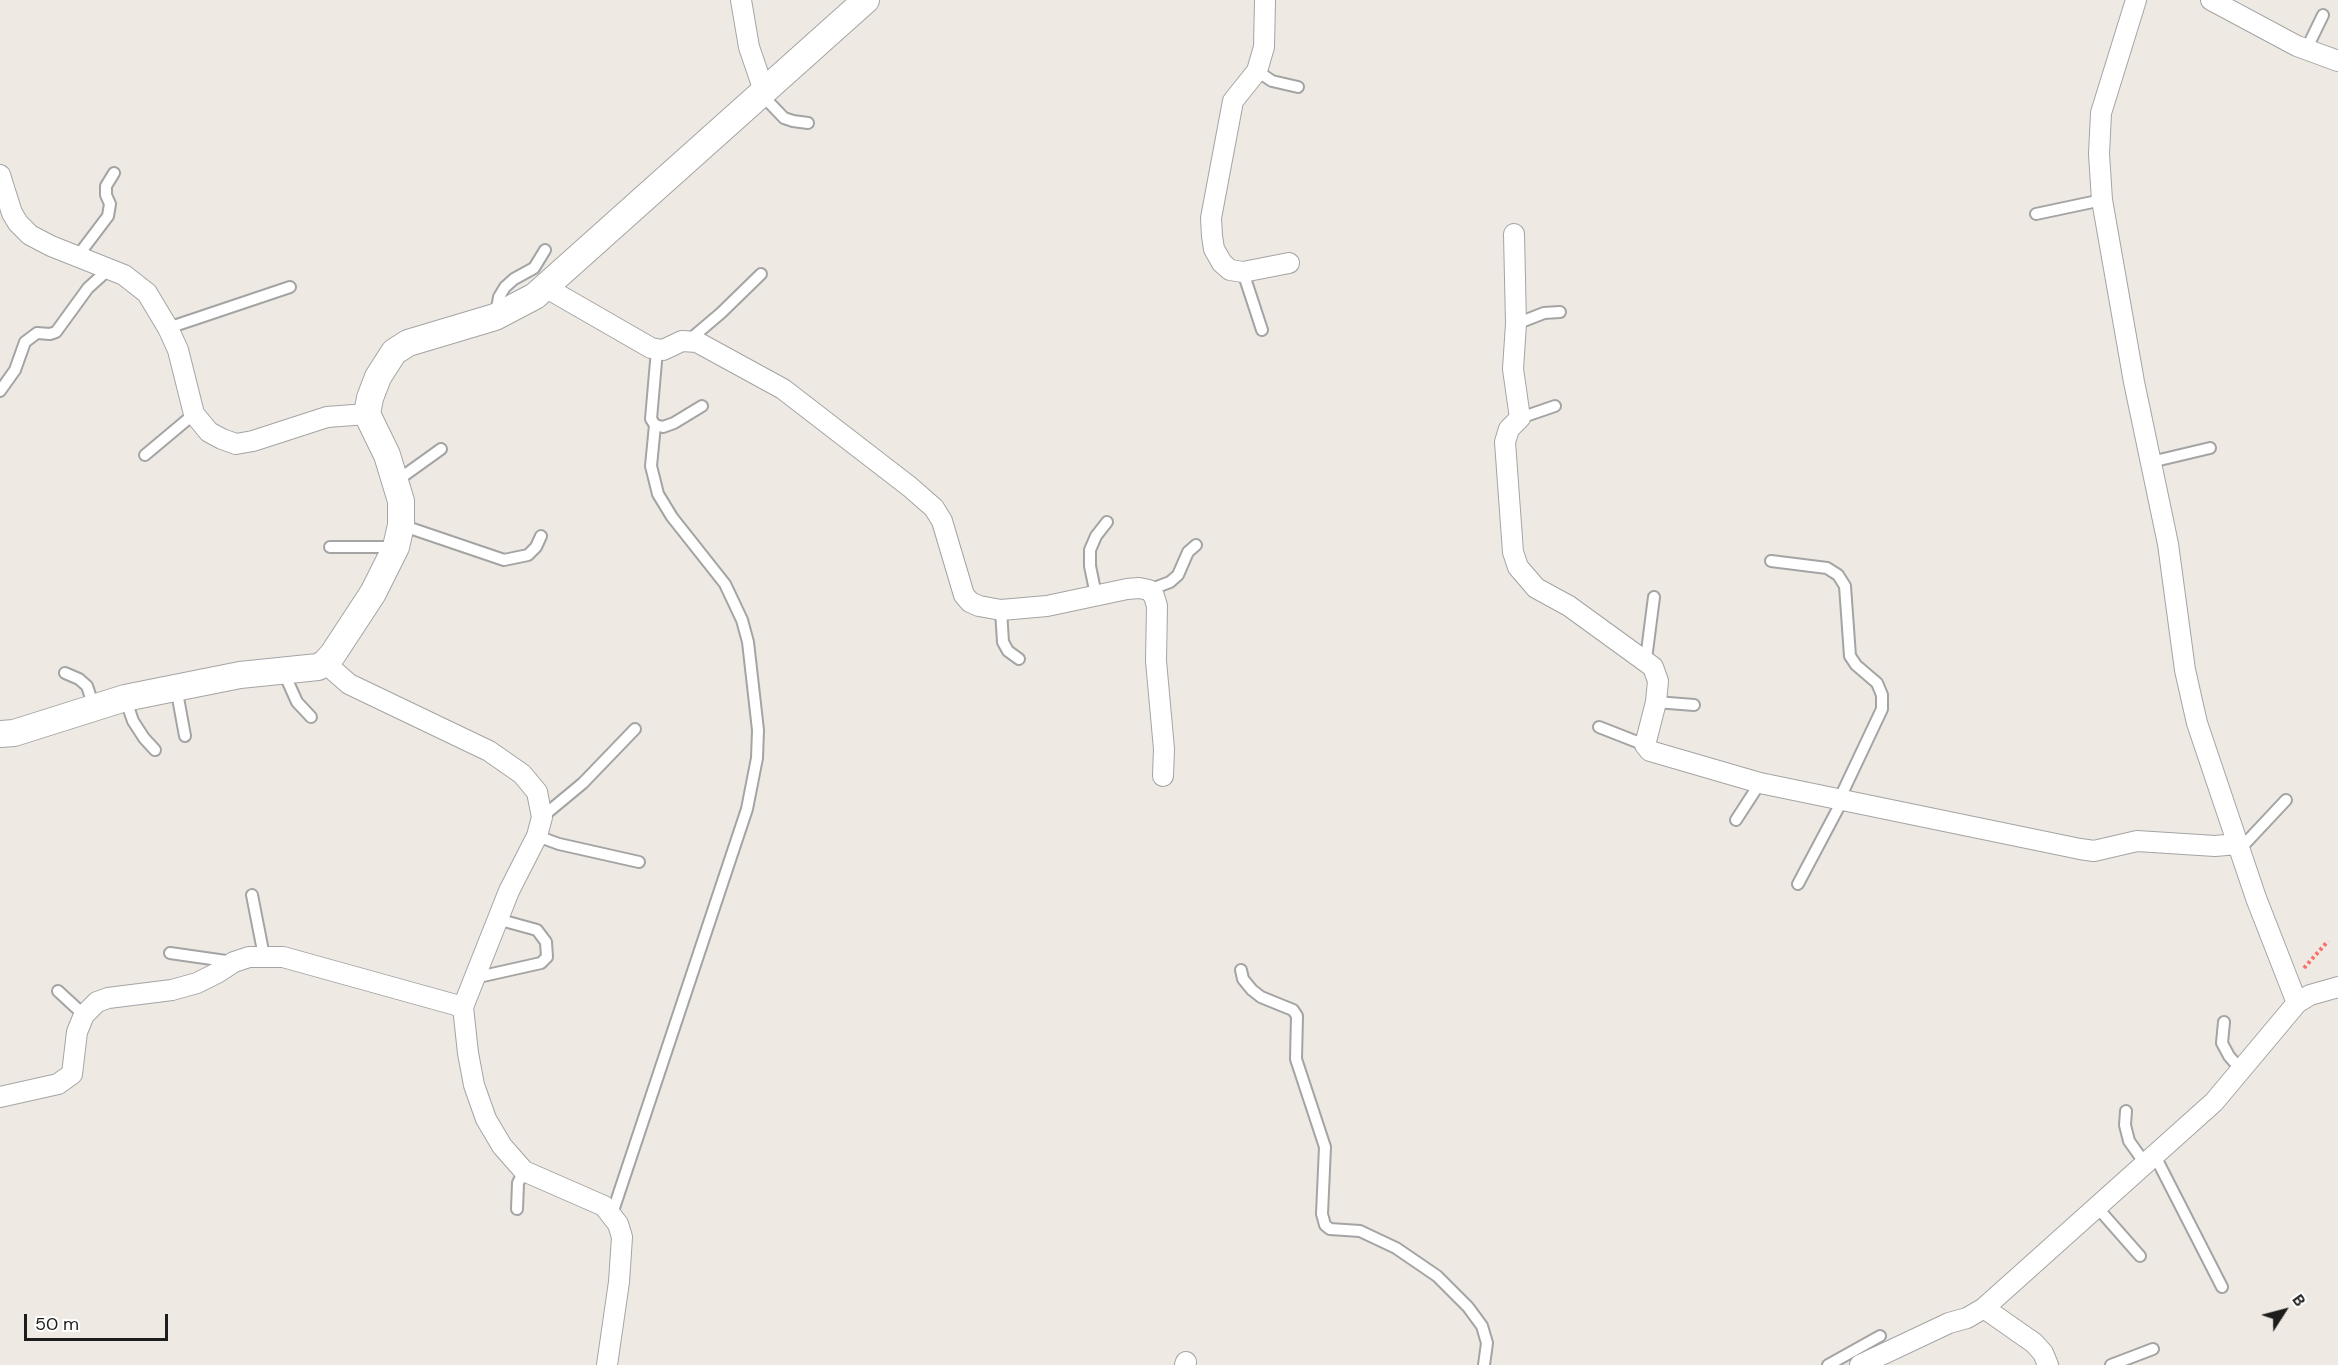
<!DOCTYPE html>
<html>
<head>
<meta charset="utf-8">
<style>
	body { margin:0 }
	#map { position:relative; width:2338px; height:1365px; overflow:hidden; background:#eeeae3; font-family:"DM Sans",sans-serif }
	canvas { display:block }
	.north { position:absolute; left:2254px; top:1281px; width:60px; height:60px; -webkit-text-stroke:4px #fff; paint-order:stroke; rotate:54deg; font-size:16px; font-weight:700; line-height:24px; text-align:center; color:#1d1d1d }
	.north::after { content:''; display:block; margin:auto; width:21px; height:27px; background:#1d1d1d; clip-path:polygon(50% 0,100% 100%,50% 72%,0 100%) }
	.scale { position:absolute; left:24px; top:1314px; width:144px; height:27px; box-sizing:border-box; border:3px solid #1d1d1d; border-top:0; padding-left:8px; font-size:18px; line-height:21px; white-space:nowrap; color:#1d1d1d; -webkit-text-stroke:4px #fff; paint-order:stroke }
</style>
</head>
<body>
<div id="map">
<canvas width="2338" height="1365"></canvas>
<div class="north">B</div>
<div class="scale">50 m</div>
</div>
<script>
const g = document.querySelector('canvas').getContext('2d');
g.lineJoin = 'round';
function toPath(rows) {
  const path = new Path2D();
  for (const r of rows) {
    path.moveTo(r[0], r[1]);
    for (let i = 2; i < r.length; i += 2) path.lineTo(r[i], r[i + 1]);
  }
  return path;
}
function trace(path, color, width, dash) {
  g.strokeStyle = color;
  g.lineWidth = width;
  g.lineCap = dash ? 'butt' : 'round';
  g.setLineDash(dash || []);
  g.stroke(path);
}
const path = toPath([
	[2304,968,2328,941]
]);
const service = toPath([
	[2306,50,2323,15],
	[1257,71,1272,81,1298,87],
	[761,94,784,118,793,121,808,123],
	[2036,214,2102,200],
	[77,257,108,216,110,204,106,195,106,186,114,173],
	[1243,272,1262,330],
	[496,314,499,297,505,287,514,279,534,268,545,250],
	[1516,324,1544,313,1560,312],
	[168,328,290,287],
	[688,341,721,313,761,274],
	[657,350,651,419,655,425,663,427,674,423,702,406],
	[0,391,15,370,25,342,37,333,50,334,56,332,88,288,109,269],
	[1520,418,1555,406],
	[145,455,194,414],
	[2151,462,2210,448],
	[395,482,441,449],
	[401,525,504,560,528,555,536,547,541,536],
	[330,547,396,547],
	[1771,561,1827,568,1838,575,1845,586,1850,656,1856,665,1877,683,1882,695,1882,709,1839,800],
	[1149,590,1170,582,1178,575,1188,552,1196,545],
	[1096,595,1090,566,1090,550,1096,536,1107,522],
	[1001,610,1003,642,1008,651,1019,659],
	[1646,659,1654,597],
	[283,671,297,702,311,717],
	[65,673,79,679,87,686,94,707],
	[176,687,185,736],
	[125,698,133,721,144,738,155,750],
	[1656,702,1694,705],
	[1599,727,1645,745],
	[542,817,583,783,635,729],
	[1736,820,1760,783],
	[537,836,559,844,639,862],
	[2240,849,2286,800],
	[1798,884,1842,801],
	[252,895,264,956],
	[170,953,233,962],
	[1241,970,1243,979,1252,990,1261,997,1293,1010,1297,1016,1296,1059,1325,1147,1322,1214,1325,1225,1330,1229,1360,1231,1396,1248,1437,1276,1468,1307,1482,1326,1487,1343,1484,1365],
	[474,978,541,963,547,957,546,942,537,930,497,919],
	[58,991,84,1015],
	[2224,1022,2222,1043,2229,1056,2241,1070],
	[2126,1111,2125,1125,2129,1141,2144,1162],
	[2154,1154,2222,1287],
	[2096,1206,2140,1256],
	[517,1209,518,1183,524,1171],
	[612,1214,747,809,757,758,758,730,748,642,742,620,725,584,672,517,658,494,651,466,655,425],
	[1828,1365,1880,1336],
	[2111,1365,2153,1349]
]);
const minor = toPath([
	[741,0,749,47,764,91],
	[1265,0,1264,47,1257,71,1233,101,1211,218,1212,236,1214,249,1222,263,1230,270,1243,272,1289,263],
	[2136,0,2101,113,2099,154,2102,200,2134,382,2168,544,2185,670,2197,723,2256,898,2297,1003],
	[2211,0,2297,46,2338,61],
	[0,175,12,213,18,223,30,235,51,246,124,275,147,293,168,328,178,350,194,414,209,432,222,439,236,444,253,441,327,417,367,414],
	[1514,234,1516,324,1513,369,1520,418,1509,429,1505,442,1513,552,1518,567,1536,588,1569,606,1653,667,1658,681,1656,702,1645,745,1650,751,1760,783,2080,849,2094,851,2137,841,2215,846,2238,844],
	[545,287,651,348,663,350,682,341,697,342,783,389,910,487,934,508,942,521,964,595,970,602,979,606,1001,610,1047,606,1127,589,1139,588,1149,590,1154,596,1157,606,1156,661,1164,749,1163,776],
	[325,663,349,684,489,751,522,774,537,792,542,817,537,836,509,891,463,1007,468,1053,474,1085,486,1119,502,1146,524,1171,604,1206,618,1224,622,1237,619,1282,607,1365],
	[0,1097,58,1084,72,1074,77,1032,84,1015,97,1002,108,998,172,990,197,983,217,973,234,962,249,957,283,957,463,1007],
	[1984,1308,2034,1343,2043,1353,2048,1365],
	[1185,1365,1186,1362],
	[1860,1365,1949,1323,1967,1318,1984,1308,2214,1102,2297,1003,2310,995,2338,987]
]);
const tertiary = toPath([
	[0,734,14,733,125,698,240,675,318,667,325,663,333,654,373,593,396,547,401,525,401,501,387,455,367,414,370,398,378,377,394,352,408,343,495,317,535,296,866,0]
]);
trace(service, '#a4a4a4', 14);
trace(minor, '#a4a4a4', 22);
trace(tertiary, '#a4a4a4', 28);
trace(path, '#f97069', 4, [3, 3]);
trace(service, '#fff', 10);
trace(minor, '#fff', 20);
trace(tertiary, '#fff', 26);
</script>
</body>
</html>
